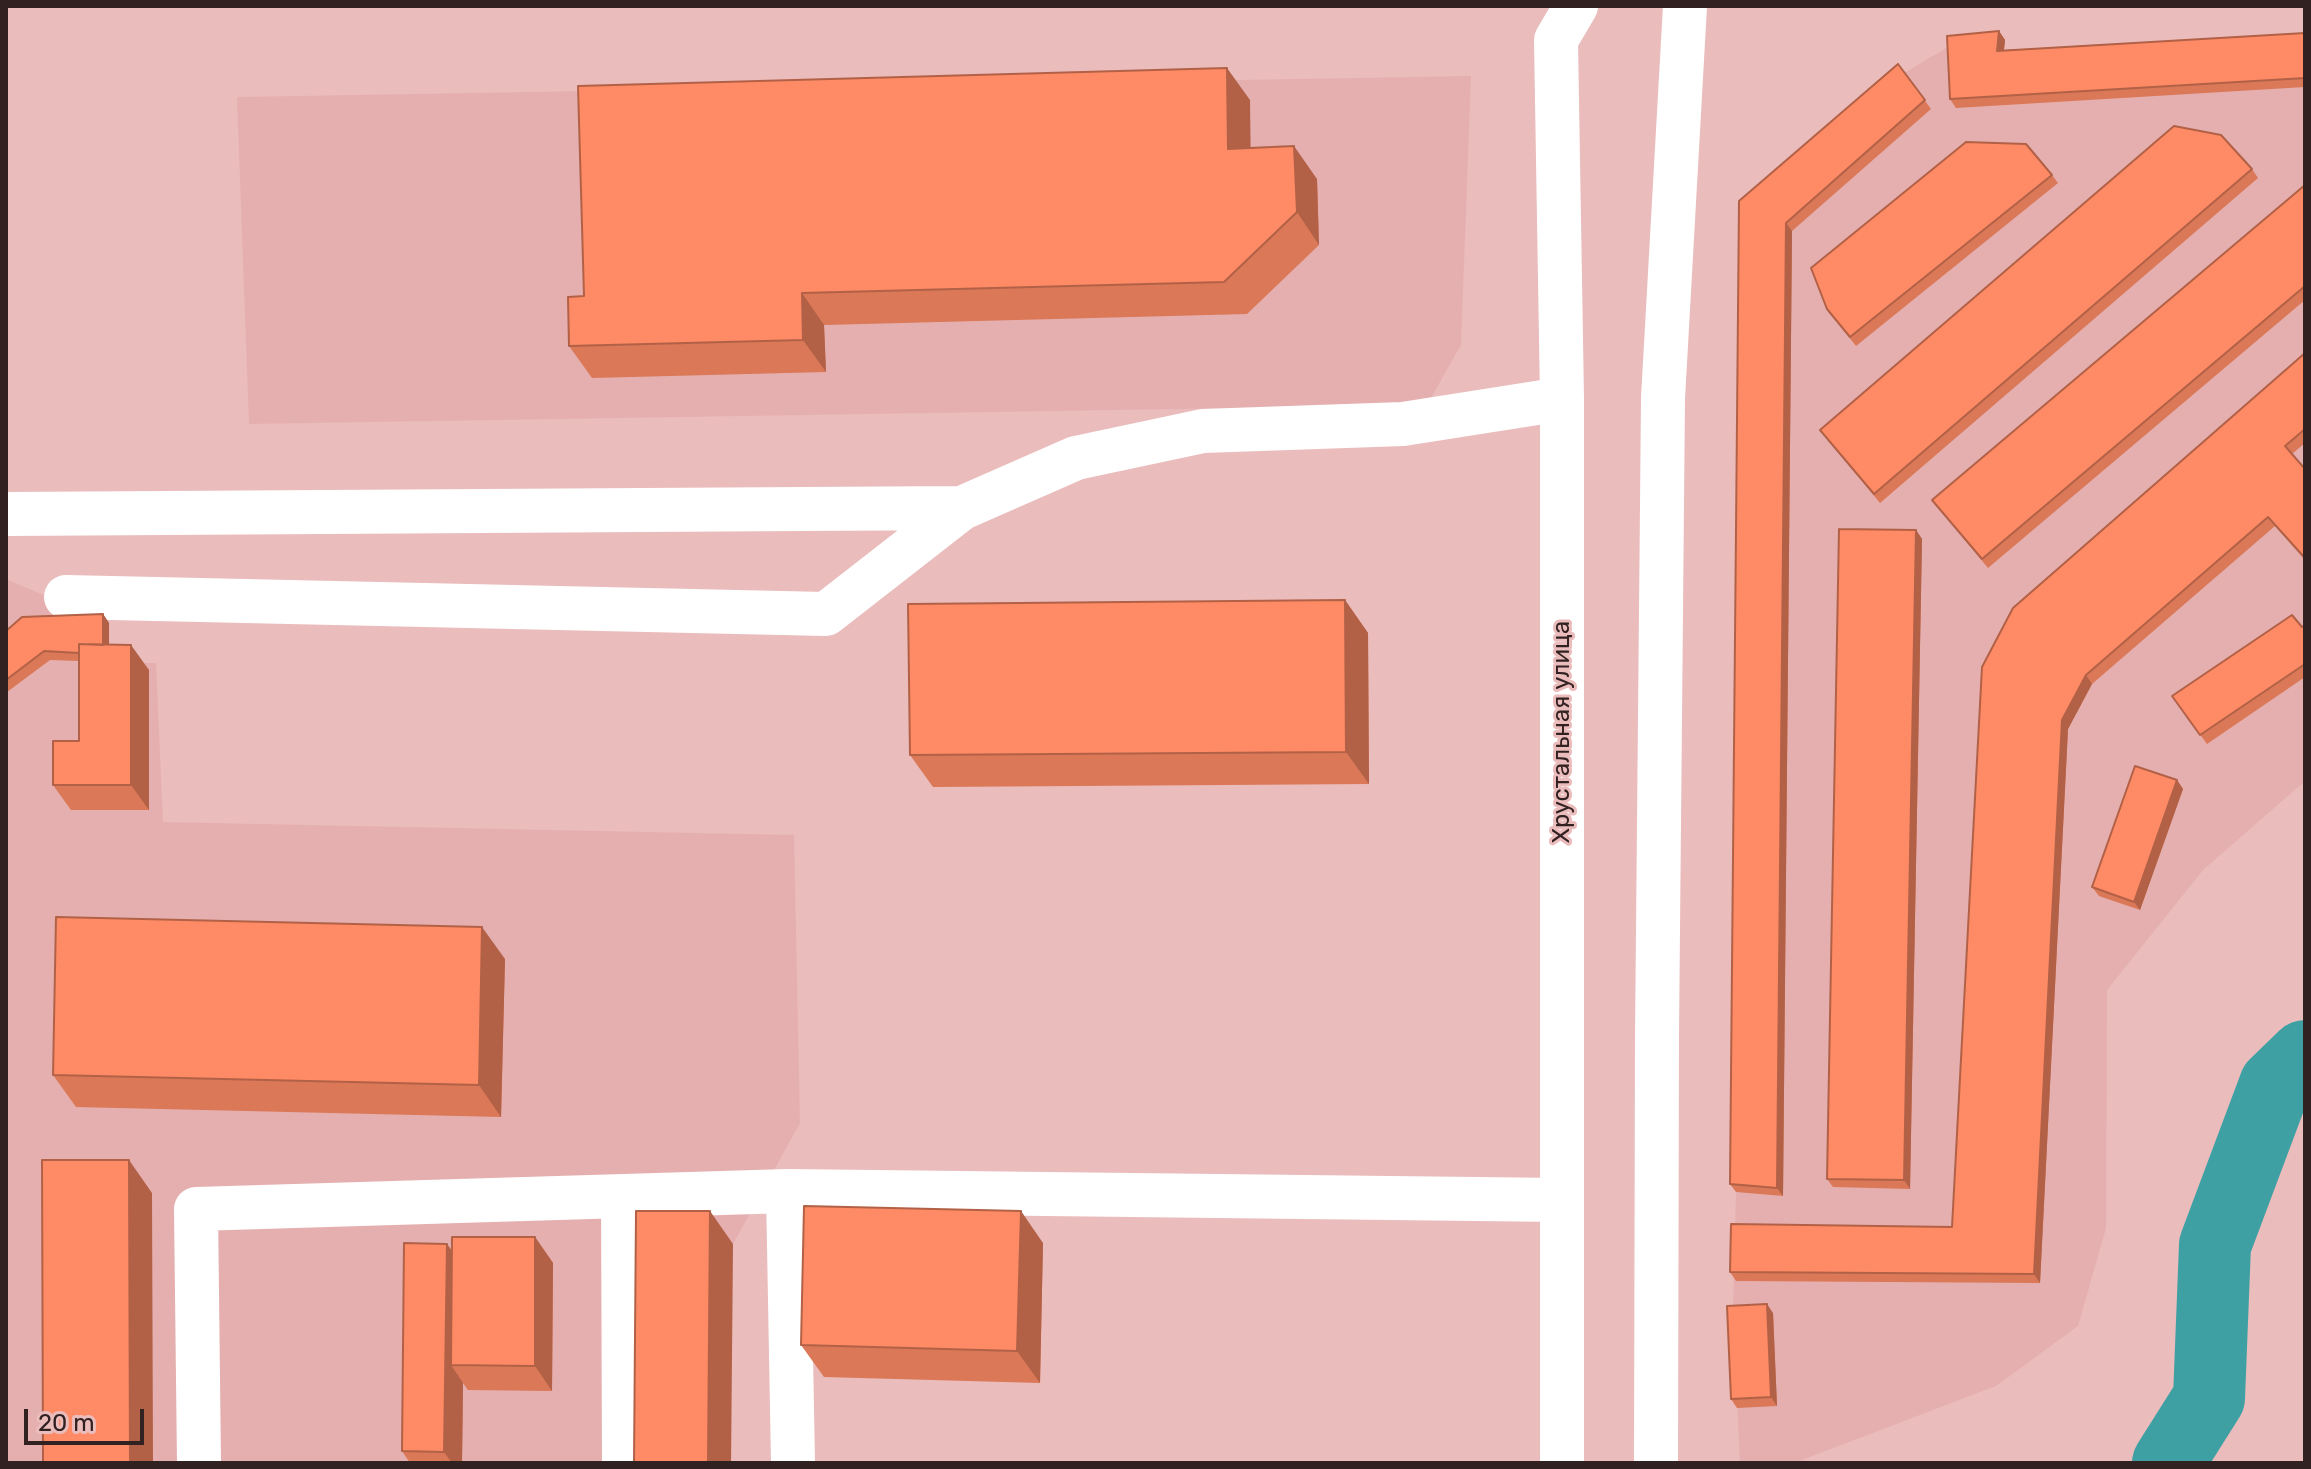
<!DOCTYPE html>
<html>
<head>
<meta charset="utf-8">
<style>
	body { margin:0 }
	#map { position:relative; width:2311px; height:1469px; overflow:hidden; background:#ebbcbc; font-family:Rubik,sans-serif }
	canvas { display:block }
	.frame { position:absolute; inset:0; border:8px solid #322121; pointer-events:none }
	.scale { position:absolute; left:24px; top:1409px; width:120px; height:36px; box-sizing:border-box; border:4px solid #322121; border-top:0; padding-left:10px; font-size:24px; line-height:28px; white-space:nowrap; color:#322121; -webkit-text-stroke:6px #ebbcbc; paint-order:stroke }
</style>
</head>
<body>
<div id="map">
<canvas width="2311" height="1469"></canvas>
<div class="frame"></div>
<div class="scale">20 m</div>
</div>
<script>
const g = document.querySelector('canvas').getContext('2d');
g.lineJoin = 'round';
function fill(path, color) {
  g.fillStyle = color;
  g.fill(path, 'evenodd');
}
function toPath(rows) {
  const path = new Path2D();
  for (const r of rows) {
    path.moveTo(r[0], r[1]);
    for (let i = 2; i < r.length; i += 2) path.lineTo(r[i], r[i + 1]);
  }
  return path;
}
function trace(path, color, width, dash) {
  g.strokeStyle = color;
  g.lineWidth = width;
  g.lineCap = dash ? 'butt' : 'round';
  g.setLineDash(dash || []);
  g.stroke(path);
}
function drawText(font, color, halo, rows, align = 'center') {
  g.font = font + ' Rubik,sans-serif';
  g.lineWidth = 6;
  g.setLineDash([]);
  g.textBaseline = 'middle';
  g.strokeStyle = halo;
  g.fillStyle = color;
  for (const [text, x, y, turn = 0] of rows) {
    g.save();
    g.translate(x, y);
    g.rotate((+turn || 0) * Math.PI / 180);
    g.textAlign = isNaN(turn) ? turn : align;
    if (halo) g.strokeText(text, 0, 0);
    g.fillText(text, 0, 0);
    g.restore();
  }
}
const built = toPath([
	[2005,40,2003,59,2305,42,2305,781,2203,870,2107,990,2106,1228,2078,1326,1996,1386,1794,1463,1740,1463,1733,1315,1736,1192,1745,210,1904,73,1953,44],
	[1471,76,1461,345,1427,405,249,424,237,97],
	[6,579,109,623,110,663,156,663,163,822,794,835,800,1123,733,1244,731,1463,6,1463]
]);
const river = toPath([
	[2168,1463,2209,1398,2215,1245,2275,1085,2305,1056]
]);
const minor = toPath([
	[6,514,962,508],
	[66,597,826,614,962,508,1076,458,1203,431,1403,424,1562,399],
	[623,1196,624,1463],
	[199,1463,196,1209,788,1191],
	[793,1463,788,1191,1562,1200],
	[1562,1463,1562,399,1556,40,1576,6],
	[1656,1463,1657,1036,1663,398,1685,6]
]);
const wall = toPath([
	[1999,31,2005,40,2004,50,2305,33,2305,87,1956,108,1950,99],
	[1898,64,1931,109,1792,231,1783,1196,1736,1192,1730,1184,1739,201],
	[1250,100,1250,148,1317,179,1319,245,1247,314,824,325,826,372,592,378,569,346,584,296],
	[2252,169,2258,178,1880,503,1820,430],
	[2052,175,2058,183,1856,346,1827,309],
	[2305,185,2305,300,1988,568,1932,500],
	[2305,353,2305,443,2292,454,2305,469,2305,560,2275,526,2092,684,2068,729,2040,1283,1736,1281,1730,1272,1952,1227,1982,667],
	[1916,530,1922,539,1910,1189,1833,1187,1827,1179],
	[1345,600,1368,633,1369,784,933,787,910,755],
	[103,614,109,623,109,645,149,670,149,810,71,810,53,785,79,741,79,661,50,660,7,692,6,833,6,631],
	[2305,625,2305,677,2207,744,2172,696],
	[2177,780,2183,789,2140,910,2099,896,2092,887],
	[505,959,501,1117,76,1107,53,1075],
	[535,1237,553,1263,552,1391,468,1390,463,1383,462,1463,410,1463,402,1451,447,1244,452,1251],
	[1043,1243,1040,1383,824,1377,801,1345],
	[1773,1313,1777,1406,1737,1408,1731,1399]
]);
const shadedWall = toPath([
	[1999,31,2005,40,2003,59,1997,51],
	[1227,68,1250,100,1251,181,1228,149],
	[1294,146,1317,179,1319,245,1297,212],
	[1786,223,1792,231,1783,1196,1777,1188],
	[802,293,824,325,826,372,803,340],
	[1916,530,1922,539,1910,1189,1904,1180],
	[1345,600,1368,633,1369,784,1346,752],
	[103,614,109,623,109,663,103,654],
	[131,645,149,670,149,810,131,785],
	[2086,675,2092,684,2068,729,2040,1283,2034,1274,2062,720],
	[6,691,7,692,6,833],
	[2177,780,2183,789,2140,910,2134,902],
	[482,927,505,959,501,1117,479,1085],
	[129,1160,152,1193,153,1463,130,1463],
	[710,1211,733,1244,731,1463,708,1463],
	[1021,1211,1043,1243,1040,1383,1017,1351],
	[535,1237,553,1263,552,1391,535,1366],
	[447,1244,465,1270,451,1365,463,1383,462,1463,452,1463,444,1452],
	[1767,1304,1773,1313,1777,1406,1771,1397]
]);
const building = toPath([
	[1999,31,1997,51,2305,33,2305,78,1950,99,1947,36,1999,31],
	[1898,64,1925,100,1786,223,1777,1188,1730,1184,1739,201,1898,64],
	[1227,68,1228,149,1294,146,1297,212,1224,282,802,293,803,340,569,346,568,297,584,296,578,86,1227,68],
	[2174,126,2221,135,2252,169,1874,494,1820,430,2174,126],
	[1966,142,2026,144,2052,175,1850,337,1827,309,1811,268,1966,142],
	[2305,185,2305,286,1982,559,1932,500,2305,185],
	[2305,353,2305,429,2285,446,2305,469,2305,558,2268,517,2086,675,2062,720,2034,1274,1730,1272,1731,1224,1952,1227,1982,667,2013,608,2305,353],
	[1839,529,1916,530,1904,1180,1827,1179,1839,529],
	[1345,600,1346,752,910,755,908,604,1345,600],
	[103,614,103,645,79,644,79,653,44,651,6,680,6,631,22,617,103,614],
	[2292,615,2302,627,2305,625,2305,664,2200,735,2172,696,2292,615],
	[79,644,131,645,131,785,53,785,53,741,79,741,79,644],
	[2135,766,2177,780,2134,902,2092,887,2135,766],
	[56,917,482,927,479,1085,53,1075,56,917],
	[42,1160,129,1160,130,1463,43,1463,42,1160],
	[804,1206,1021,1211,1017,1351,801,1345,804,1206],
	[636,1211,710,1211,708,1463,634,1463,636,1211],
	[452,1237,535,1237,535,1366,451,1365,452,1237],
	[404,1243,447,1244,444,1452,402,1451,404,1243],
	[1767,1304,1771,1397,1731,1399,1727,1306,1767,1304]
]);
const streetNames = [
	["Хрустальная улица",1562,732,-90]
];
fill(built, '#e5afaf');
trace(river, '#3ea0a3', 72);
trace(minor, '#fff', 44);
fill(wall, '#da7857');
fill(shadedWall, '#b26147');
fill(building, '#fe8b65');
trace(building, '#b26147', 2);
drawText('24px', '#322121', '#ebbcbc', streetNames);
</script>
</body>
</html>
